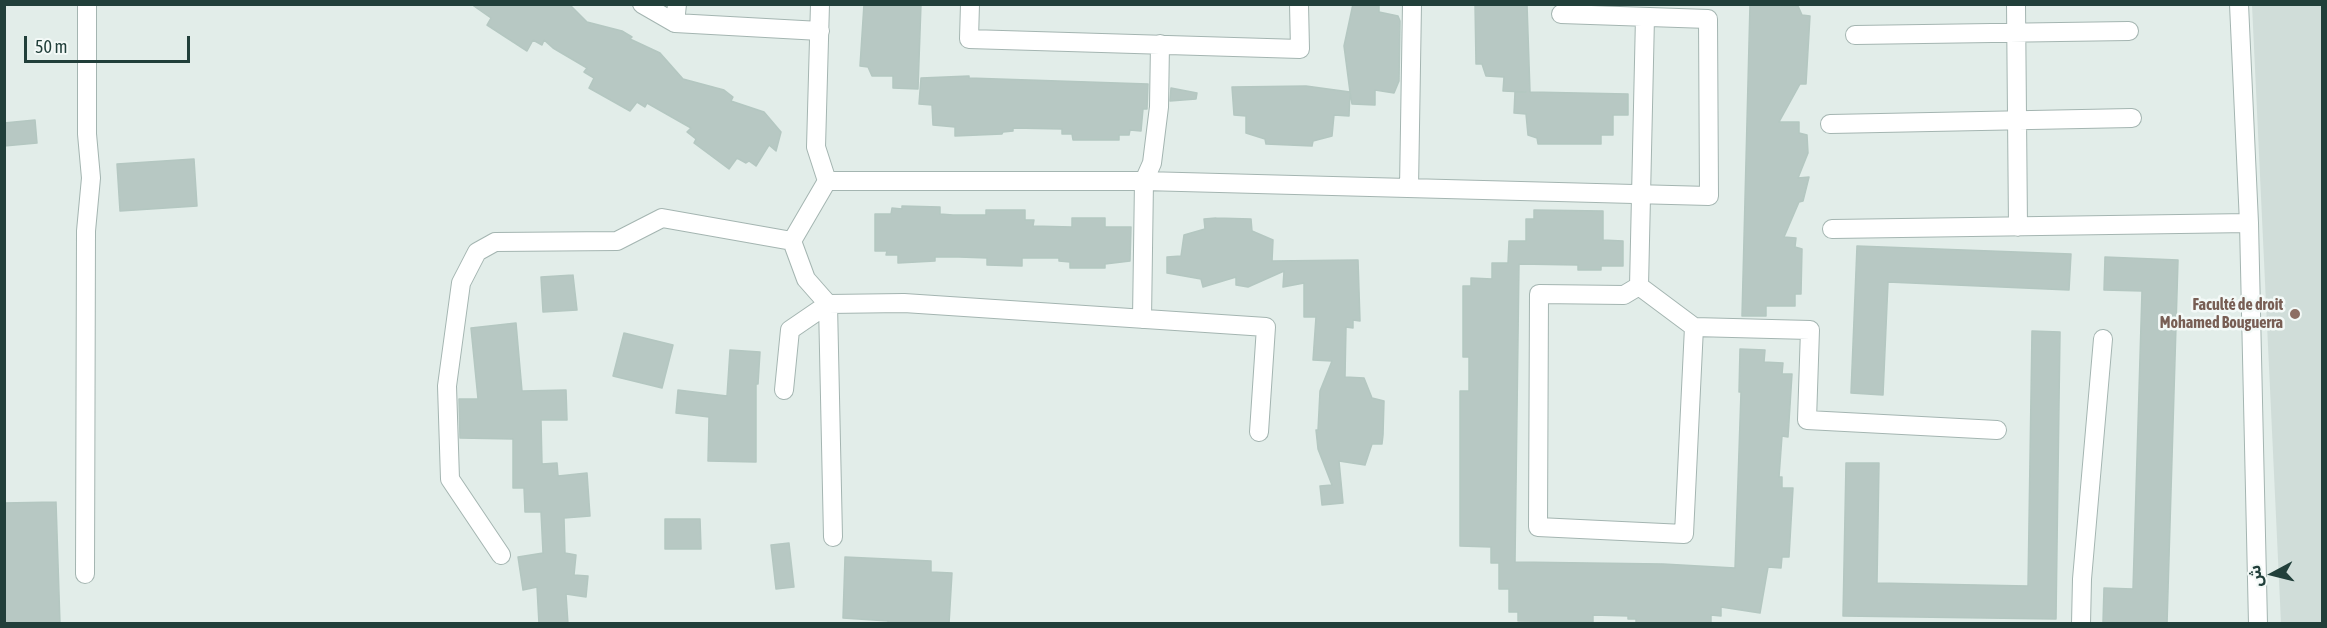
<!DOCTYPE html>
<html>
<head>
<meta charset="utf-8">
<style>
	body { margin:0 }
	#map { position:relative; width:2327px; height:628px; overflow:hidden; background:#e2ede9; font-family:"Asap Condensed","Noto Sans Arabic",sans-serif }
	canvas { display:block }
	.frame { position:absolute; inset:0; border:6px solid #213f3a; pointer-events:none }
	.north { position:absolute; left:2243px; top:544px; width:60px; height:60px; -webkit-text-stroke:4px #f3f9f7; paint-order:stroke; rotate:263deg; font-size:16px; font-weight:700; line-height:24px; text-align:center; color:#213f3a }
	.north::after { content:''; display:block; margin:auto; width:21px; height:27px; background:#213f3a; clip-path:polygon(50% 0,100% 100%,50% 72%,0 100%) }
	.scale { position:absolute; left:24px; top:36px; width:166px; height:27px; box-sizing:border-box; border:3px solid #213f3a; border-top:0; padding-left:8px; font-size:18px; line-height:21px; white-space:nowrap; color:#213f3a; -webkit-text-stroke:4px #f3f9f7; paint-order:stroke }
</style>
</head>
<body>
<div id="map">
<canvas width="2327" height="628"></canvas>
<div class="frame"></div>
<div class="north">ش</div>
<div class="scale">50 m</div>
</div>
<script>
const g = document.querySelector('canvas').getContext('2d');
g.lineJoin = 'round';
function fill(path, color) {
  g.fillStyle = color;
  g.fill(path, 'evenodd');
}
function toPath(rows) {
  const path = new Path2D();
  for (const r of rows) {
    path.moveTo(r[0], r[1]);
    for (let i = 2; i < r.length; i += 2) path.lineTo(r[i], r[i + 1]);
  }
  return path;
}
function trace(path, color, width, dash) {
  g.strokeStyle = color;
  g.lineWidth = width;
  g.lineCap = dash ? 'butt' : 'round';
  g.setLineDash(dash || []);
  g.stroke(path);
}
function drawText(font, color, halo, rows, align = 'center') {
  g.font = font + ' "Asap Condensed",sans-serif';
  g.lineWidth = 5;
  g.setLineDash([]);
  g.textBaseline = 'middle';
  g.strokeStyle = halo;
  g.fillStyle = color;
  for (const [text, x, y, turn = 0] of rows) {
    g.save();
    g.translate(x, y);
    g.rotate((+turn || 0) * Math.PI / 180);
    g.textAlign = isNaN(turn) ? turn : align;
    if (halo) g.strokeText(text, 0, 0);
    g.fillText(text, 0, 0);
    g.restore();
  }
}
const built = toPath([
	[2252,5,2322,5,2322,623,2281,623]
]);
const building = toPath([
	[471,4,569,4,587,22,622,31,632,37,630,39,660,53,683,79,724,90,733,97,731,101,764,112,781,132,776,151,769,145,756,166,749,161,746,163,737,158,729,169,694,143,696,139,687,132,691,128,647,103,645,107,637,102,630,111,598,93,589,88,594,78,584,72,587,68,553,48,544,40,542,45,533,40,527,51,487,25,491,18,471,4],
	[864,4,921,4,918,89,893,88,893,76,872,76,868,67,860,66,864,4],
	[1353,4,1379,4,1379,12,1398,16,1400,21,1399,81,1394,93,1375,90,1375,105,1352,104,1350,92,1349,116,1334,115,1332,136,1313,141,1312,146,1266,144,1265,139,1246,133,1246,116,1234,115,1232,87,1306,86,1350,92,1344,46,1353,4],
	[1475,4,1527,4,1530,92,1628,94,1628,115,1613,115,1613,135,1601,135,1601,144,1538,144,1537,138,1528,135,1526,114,1514,113,1515,92,1526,92,1503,91,1504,77,1486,76,1482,64,1476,64,1475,4],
	[1750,4,1798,6,1802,15,1810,16,1806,84,1800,84,1779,122,1799,122,1799,133,1807,135,1808,153,1798,178,1809,177,1803,201,1799,202,1784,237,1796,238,1795,247,1802,249,1801,294,1795,294,1795,306,1766,306,1766,316,1742,316,1750,4],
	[969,76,969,78,1148,84,1147,109,1143,109,1141,131,1130,130,1129,135,1119,135,1119,140,1073,140,1072,134,1062,134,1062,129,1013,128,1013,131,1003,132,1002,134,955,136,955,127,933,125,932,105,919,104,921,78,969,76],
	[1171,88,1197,93,1196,99,1170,101,1171,88],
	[35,120,37,143,4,146,4,123,35,120],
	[194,159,197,206,120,211,117,164,194,159],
	[902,206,940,207,940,214,953,215,986,215,986,210,1025,210,1025,220,1034,220,1033,226,1072,227,1072,218,1105,218,1105,227,1131,227,1130,261,1105,264,1105,268,1070,268,1070,262,1059,261,1059,258,1022,258,1022,266,987,265,987,258,959,257,935,257,935,261,898,263,898,255,886,255,887,251,875,251,875,214,891,214,892,208,902,209,902,206],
	[1534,210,1603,211,1603,240,1623,241,1623,266,1601,266,1601,270,1578,270,1578,265,1519,264,1515,562,1663,564,1735,568,1741,392,1739,392,1740,349,1765,350,1764,362,1783,363,1782,374,1792,374,1788,437,1782,436,1779,477,1782,477,1782,488,1793,488,1789,557,1782,557,1781,568,1768,567,1760,613,1721,607,1721,616,1711,615,1711,624,1636,624,1636,619,1628,619,1628,616,1593,615,1593,622,1518,621,1518,612,1509,612,1509,589,1499,589,1499,563,1491,563,1491,547,1460,546,1460,391,1469,391,1469,357,1463,357,1463,286,1471,286,1471,278,1492,279,1492,263,1508,263,1509,241,1526,241,1526,219,1534,219,1534,210],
	[1216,218,1251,219,1252,231,1273,240,1272,261,1358,260,1360,321,1353,320,1353,328,1346,327,1345,377,1364,378,1372,398,1384,401,1383,435,1382,444,1372,444,1365,465,1339,461,1343,503,1322,505,1320,486,1332,485,1318,449,1316,430,1318,430,1320,391,1332,361,1313,360,1316,317,1304,317,1304,283,1283,287,1284,271,1248,287,1236,285,1236,277,1203,287,1201,279,1167,273,1167,257,1181,256,1184,235,1205,229,1204,219,1216,218],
	[1857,246,2071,254,2069,290,1888,282,1883,395,1851,393,1857,246],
	[2105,257,2178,260,2167,624,2103,622,2104,588,2133,589,2142,291,2104,290,2105,257],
	[573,275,577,310,543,312,541,277,573,275],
	[516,323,522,391,566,390,567,420,541,420,542,464,557,463,558,476,587,473,590,516,564,518,565,553,576,555,574,575,588,576,586,597,566,594,568,624,539,624,537,587,523,590,518,557,543,553,541,512,525,512,524,488,513,488,513,439,460,438,459,399,478,399,471,328,516,323],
	[2032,331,2060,332,2056,619,1843,616,1846,463,1879,463,1877,583,2028,586,2032,331],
	[624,333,673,345,662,388,613,376,624,333],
	[730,350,760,352,758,384,756,384,756,462,708,461,709,417,676,413,678,390,727,396,730,350],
	[56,502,60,624,4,624,4,503,56,502],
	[665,519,700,519,701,549,665,549,665,519],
	[789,543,794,587,776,589,771,545,789,543],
	[845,557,931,561,931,572,952,573,949,624,888,624,888,621,843,618,845,557]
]);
const minor = toPath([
	[642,4,675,23,820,31],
	[820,4,816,147,827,181,1144,181,1709,196,1708,19,1561,14],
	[970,4,969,39,1300,49,1299,4],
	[2016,4,2018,227],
	[2239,4,2249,223,2258,624],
	[1645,17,1639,286,1694,327,1810,330,1807,420,1997,430],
	[675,23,677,4],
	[1855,35,2129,31],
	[1830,124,2132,118],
	[1409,188,1412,4],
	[1832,229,2249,223],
	[792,241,806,279,828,304,833,537],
	[792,241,827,181],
	[1639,286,1624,295,1539,294,1538,527,1684,534,1694,327],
	[1142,319,1144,181,1152,163,1159,107,1160,44],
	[784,390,790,330,828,304,904,303,1266,327,1259,432],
	[501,555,450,479,447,386,461,283,477,252,495,242,617,241,662,218,792,241],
	[85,574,86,231,91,178,87,134,87,4],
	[2081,624,2082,579,2103,339]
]);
const markers = [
	[2295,314,6,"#8d6e63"]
];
const educationNames = [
	["Faculté de droit",2283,305],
	["Mohamed Bouguerra",2283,323]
];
fill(built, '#d0ddd9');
fill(building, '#b7c8c3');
trace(building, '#b4c7c1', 1.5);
trace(minor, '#a4b5b1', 20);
trace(minor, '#fff', 18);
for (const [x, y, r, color] of markers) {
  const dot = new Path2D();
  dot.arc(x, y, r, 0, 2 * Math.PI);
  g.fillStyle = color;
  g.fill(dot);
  trace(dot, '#f3f9f7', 2);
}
drawText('bold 16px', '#785e54', '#f3f9f7', educationNames, 'right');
</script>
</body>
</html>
